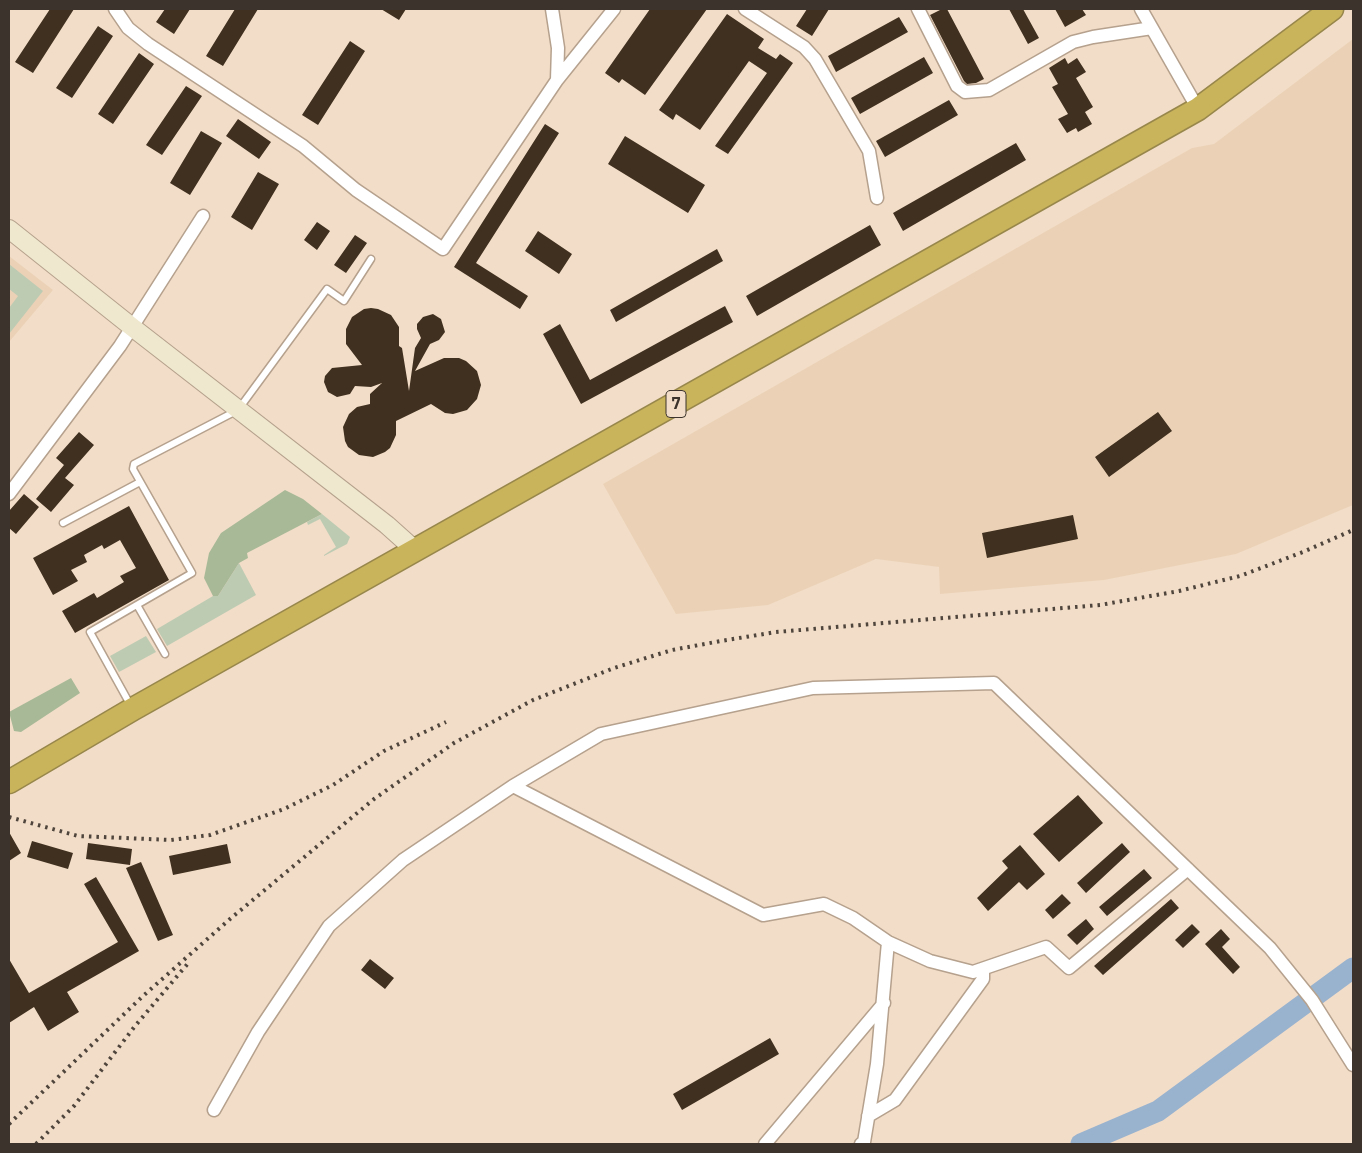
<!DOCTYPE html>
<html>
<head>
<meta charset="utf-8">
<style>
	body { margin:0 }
	#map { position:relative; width:1362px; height:1153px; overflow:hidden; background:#f2ddc8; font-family:"IBM Plex Sans",sans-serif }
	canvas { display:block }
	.frame { position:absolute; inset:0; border:10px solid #3c342c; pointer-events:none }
</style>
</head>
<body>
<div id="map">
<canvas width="1362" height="1153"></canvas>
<div class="frame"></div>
</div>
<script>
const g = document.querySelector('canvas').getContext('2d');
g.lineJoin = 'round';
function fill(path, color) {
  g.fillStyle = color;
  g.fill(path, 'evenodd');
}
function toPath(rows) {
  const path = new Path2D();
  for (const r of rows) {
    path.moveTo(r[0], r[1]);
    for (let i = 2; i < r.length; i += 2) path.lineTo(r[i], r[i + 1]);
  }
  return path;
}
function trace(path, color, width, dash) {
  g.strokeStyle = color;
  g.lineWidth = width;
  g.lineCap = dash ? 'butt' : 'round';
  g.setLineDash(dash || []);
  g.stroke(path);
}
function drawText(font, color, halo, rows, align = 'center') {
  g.font = font + ' "IBM Plex Sans",sans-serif';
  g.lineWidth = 5;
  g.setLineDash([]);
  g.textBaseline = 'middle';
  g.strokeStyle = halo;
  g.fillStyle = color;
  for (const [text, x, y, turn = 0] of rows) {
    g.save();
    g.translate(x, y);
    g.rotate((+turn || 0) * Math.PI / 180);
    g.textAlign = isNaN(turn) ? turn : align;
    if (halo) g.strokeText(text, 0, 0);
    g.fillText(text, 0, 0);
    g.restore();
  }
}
const built = toPath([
	[1353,39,1353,505,1236,554,1104,580,940,594,939,567,876,559,768,605,676,614,603,484,1192,148,1214,144],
	[9,256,53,290,9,342]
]);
const green = toPath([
	[9,264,43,291,9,334,9,308,18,296,9,289],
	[322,514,350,537,347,544,324,556,324,555,336,547,320,519,308,525,307,522],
	[239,563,256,595,167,646,157,629,213,596,218,596],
	[146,636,156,652,119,672,110,656]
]);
const forest = toPath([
	[285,490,303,499,322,514,247,553,248,558,239,563,218,596,213,596,204,578,209,553,221,533],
	[71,678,80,693,21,732,14,731,9,712]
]);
const river = toPath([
	[1081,1144,1158,1111,1353,968]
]);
const building = toPath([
	[50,9,74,9,33,73,15,62],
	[165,9,190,9,174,34,156,22],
	[235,9,258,9,223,66,206,56],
	[381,9,406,9,399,20],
	[650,9,707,9,645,95,622,79,619,83,605,73],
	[807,9,829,9,812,36,796,26],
	[942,9,947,9,984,79,976,83,967,84,964,81,930,15],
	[1009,9,1023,9,1039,38,1028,44],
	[1055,9,1082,9,1086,15,1065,27],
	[727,14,764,39,758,48,776,59,780,54,793,63,728,154,715,146,767,73,749,61,700,130,676,114,673,120,659,110],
	[899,17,908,32,836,72,828,56],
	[98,26,113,36,72,98,56,88],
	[350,41,365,51,318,125,302,115],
	[139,53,154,64,113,124,98,114],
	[924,57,933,73,860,114,851,98],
	[1065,58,1068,64,1077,58,1086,72,1076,78,1093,107,1085,112,1092,124,1078,132,1076,128,1067,133,1058,119,1068,114,1052,87,1058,84,1049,68],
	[186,86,202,96,162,155,146,145],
	[949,100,958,115,885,157,876,141],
	[238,119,271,142,259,159,226,136],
	[545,124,559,133,476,263,528,296,520,309,454,267],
	[201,131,222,143,190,195,170,183],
	[625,136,705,185,688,213,608,164],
	[1016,143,1026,160,903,231,893,213],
	[258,172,279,184,252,230,231,217],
	[317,222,330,231,317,250,304,240],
	[870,225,881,245,757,316,746,296],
	[538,231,572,254,559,274,525,251],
	[355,235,367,243,346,273,334,265],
	[717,249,723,261,616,322,610,310],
	[725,306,733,322,581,404,543,334,560,324,590,380],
	[371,308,378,309,391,315,399,327,399,346,402,348,409,391,415,348,421,338,417,329,417,324,423,317,433,314,441,319,445,332,439,340,430,344,415,371,444,358,459,358,466,361,477,371,481,385,477,399,467,410,453,414,445,413,431,404,396,421,396,435,390,448,385,452,373,457,359,455,348,447,345,441,343,427,349,414,357,407,370,404,370,394,382,383,371,387,355,386,350,394,337,397,328,392,324,382,325,376,332,368,362,365,346,344,346,329,352,317,364,309],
	[1158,412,1172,431,1109,477,1095,457],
	[79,432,94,445,65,478,74,485,51,512,36,499,64,465,56,458],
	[24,494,39,507,16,534,9,528,9,511],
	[129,506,169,580,75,633,62,611,94,593,97,598,124,582,120,576,136,568,120,540,104,549,102,545,84,555,87,562,71,570,78,581,53,595,33,558],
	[1073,515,1078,539,987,558,982,533],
	[1078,795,1103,823,1059,862,1033,834],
	[9,832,21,853,9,861],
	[32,841,73,853,68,869,27,857],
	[88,843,132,849,130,865,86,859],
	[1122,843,1130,852,1086,893,1077,883],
	[227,844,231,863,173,875,169,856],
	[1020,845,1045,874,1027,890,1019,882,988,911,977,898,1008,868,1002,861],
	[141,862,173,935,158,941,126,868],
	[1144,869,1152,878,1107,916,1099,907],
	[96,877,139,951,67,992,79,1012,48,1031,34,1007,9,1023,9,959,29,993,118,942,84,884],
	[1062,894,1071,903,1053,919,1045,910],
	[1171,899,1179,908,1103,975,1094,966],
	[1086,919,1094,929,1077,945,1067,935],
	[1192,924,1200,932,1183,948,1175,940],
	[1221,929,1230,939,1222,947,1240,967,1233,974,1205,944],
	[370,959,394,978,385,989,361,970],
	[770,1038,779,1054,682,1110,673,1094]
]);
const lane = toPath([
	[63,523,140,482],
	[137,605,165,654],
	[131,706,90,632,192,573,133,469,134,464,238,410,327,289,344,301,371,259]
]);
const street = toPath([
	[115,9,128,28,148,44,303,146,356,190,443,249,557,80,614,9],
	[552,9,558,48,557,80],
	[745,9,804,47,815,59,869,151,877,198],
	[918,9,957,86,965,92,989,90,1073,42,1093,37,1152,28],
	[1141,9,1198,109],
	[9,494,120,346,203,216],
	[513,786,763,915,824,904,853,918,888,942,930,961,973,972,1046,947,1069,968,1188,869],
	[214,1110,258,1032,329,926,403,860,513,786,601,734,813,688,994,683,1270,948,1312,1000,1353,1065],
	[868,1116,895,1100,983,979,983,969],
	[765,1144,884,1003],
	[861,1144,864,1142,877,1064,888,942]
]);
const secondary = toPath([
	[9,229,132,327,387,525,416,551]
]);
const highway = toPath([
	[9,782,133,709,1198,109,1332,9]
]);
const rail = toPath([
	[9,817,78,836,171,840,210,835,284,809,333,785,384,751,446,722],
	[9,1124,143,996,230,919,374,799,454,743,533,700,614,668,672,650,721,641,776,632,1100,605,1179,591,1240,576,1303,552,1353,530],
	[36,1144,74,1106,135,1026,190,961]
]);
const shields = [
	[676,404,20]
];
const shieldNames = [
	["7",676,404]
];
fill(built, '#ebd2b7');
fill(green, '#becbb3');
fill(forest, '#a8b998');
trace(river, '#99b2ce', 21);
fill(building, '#40301f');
trace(lane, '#b5a18d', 9);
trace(street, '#b5a18d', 15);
trace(secondary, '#b5a18d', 20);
trace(highway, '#98874b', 25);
trace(lane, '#fff', 6);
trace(street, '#fff', 12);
trace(secondary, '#efe8ce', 18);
trace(highway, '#c9b35b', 22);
trace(rail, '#4f453c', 4, [2.5, 5]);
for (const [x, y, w] of shields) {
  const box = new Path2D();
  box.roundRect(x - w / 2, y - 13.5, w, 27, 4);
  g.fillStyle = '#f2ddc8';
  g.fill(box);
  trace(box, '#3c342c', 1);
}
drawText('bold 16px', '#3c342c', null, shieldNames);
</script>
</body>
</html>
